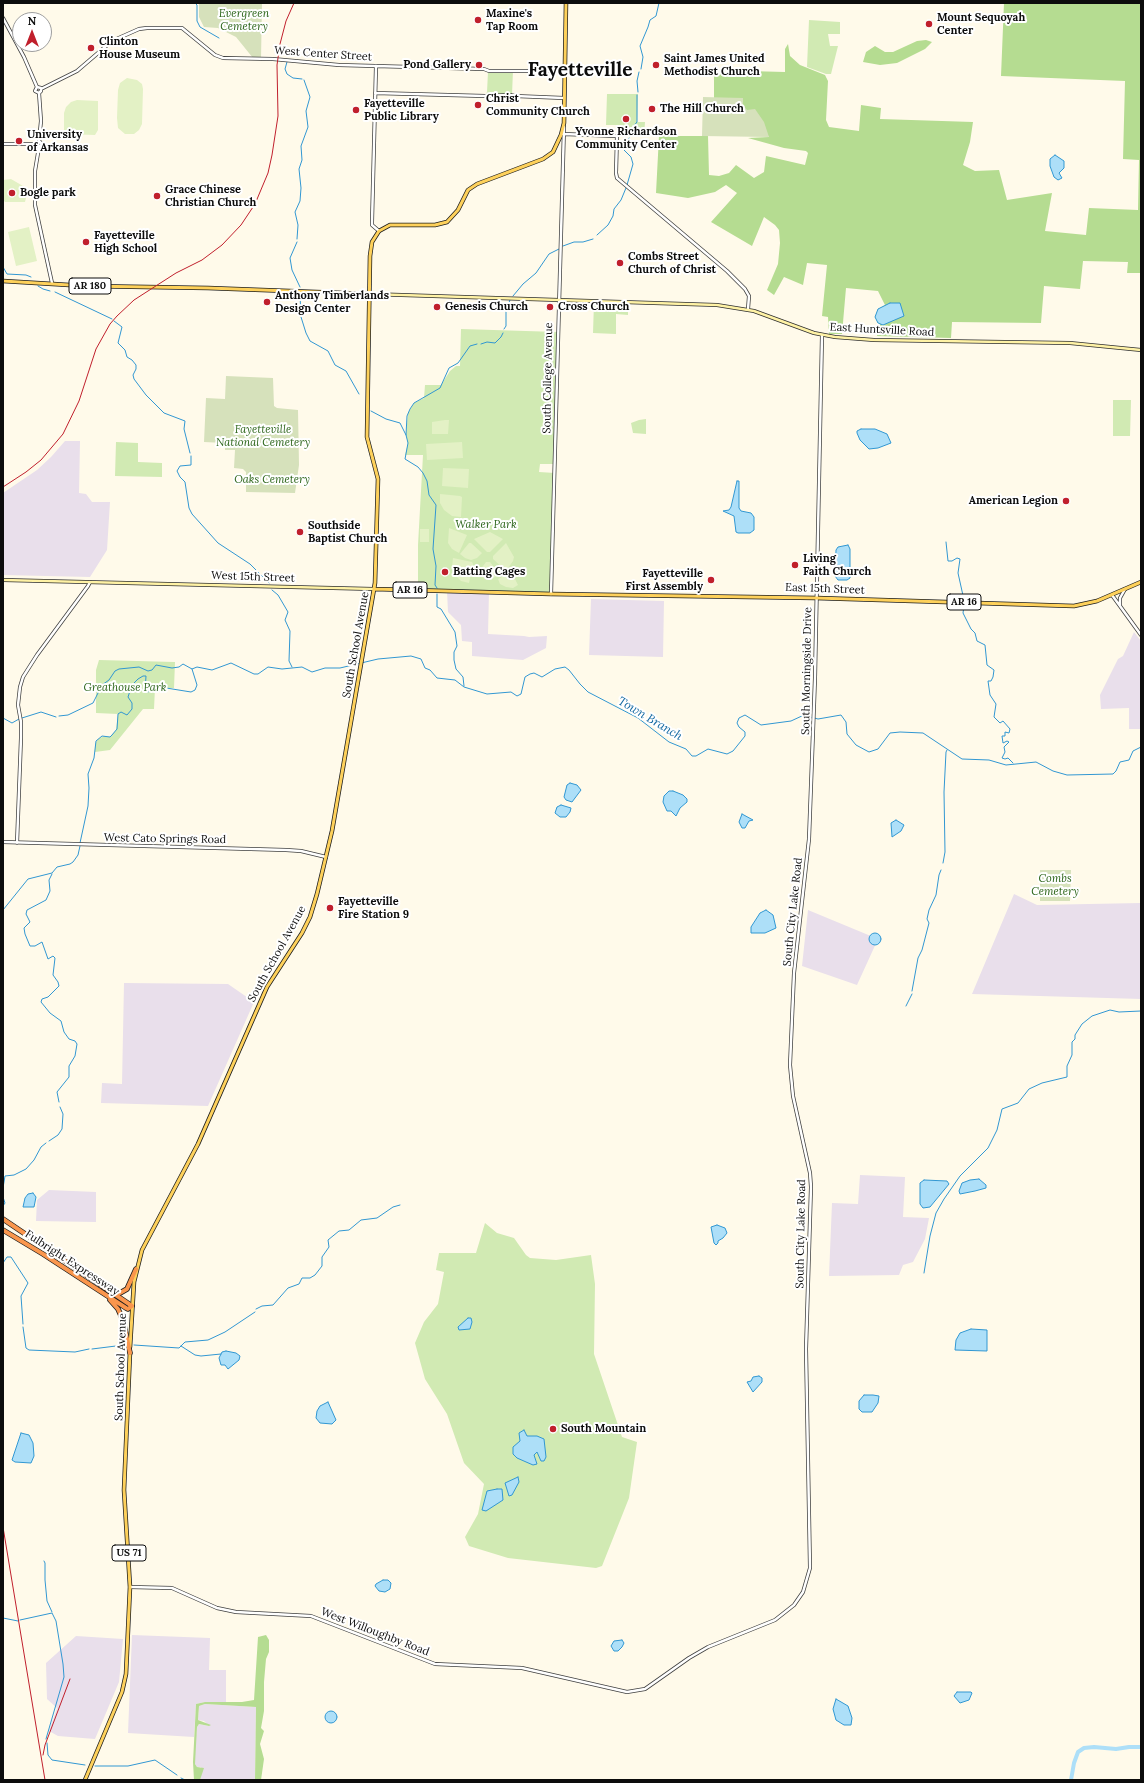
<!DOCTYPE html>
<html>
<head>
<meta charset="utf-8">
<style>
	body { margin:0 }
	#map { position:relative; width:1144px; height:1783px; overflow:hidden; background:#fffaea; font-family:Lora,serif }
	canvas { display:block }
	.frame { position:absolute; inset:0; border:4px solid #0c0c0c; pointer-events:none }
	.north { position:absolute; left:12px; top:12px; width:40px; height:40px; box-sizing:border-box; background:#fff; border:1px solid #9e9e9e; border-radius:50%; rotate:0deg; font-size:11px; font-weight:700; line-height:16px; text-align:center; color:#0c0c0c }
	.north::after { content:''; display:block; margin:auto; width:14px; height:18px; background:#c01f2c; clip-path:polygon(50% 0,100% 100%,50% 72%,0 100%) }
</style>
</head>
<body>
<div id="map">
<canvas width="1144" height="1783"></canvas>
<div class="frame"></div>
<div class="north">N</div>
</div>
<script>
const g = document.querySelector('canvas').getContext('2d');
g.lineJoin = 'round';
function fill(path, color) {
  g.fillStyle = color;
  g.fill(path, 'evenodd');
}
function toPath(rows) {
  const path = new Path2D();
  for (const r of rows) {
    if (r.length === 3) {
      path.moveTo(r[0] + r[2], r[1]);
      path.arc(r[0], r[1], r[2], 0, 2 * Math.PI);
      continue;
    }
    path.moveTo(r[0], r[1]);
    for (let i = 2; i < r.length; i += 2) path.lineTo(r[i], r[i + 1]);
  }
  return path;
}
function trace(path, color, width, dash) {
  g.strokeStyle = color;
  g.lineWidth = width;
  g.lineCap = dash ? 'butt' : 'round';
  g.setLineDash(dash || []);
  g.stroke(path);
}
function drawText(font, color, halo, rows, align = 'center') {
  g.font = font + ' Lora,serif';
  g.lineWidth = 4;
  g.setLineDash([]);
  g.textBaseline = 'middle';
  g.strokeStyle = halo;
  g.fillStyle = color;
  for (const [text, x, y, turn = 0] of rows) {
    g.save();
    g.translate(x, y);
    g.rotate((+turn || 0) * Math.PI / 180);
    g.textAlign = isNaN(turn) ? turn : align;
    if (halo) g.strokeText(text, 0, 0);
    g.fillText(text, 0, 0);
    g.restore();
  }
}
const industrial = toPath([
	[65,441,80,441,79,493,86,494,92,502,110,502,107,550,90,577,3,575,3,493,37,470,51,457],
	[447,591,489,592,488,634,524,636,529,637,547,636,546,648,523,660,472,656,472,642,462,641,461,625,448,612],
	[591,599,664,601,663,657,589,655],
	[1134,632,1141,641,1141,729,1129,729,1129,708,1101,709,1100,695,1118,659,1123,656],
	[1014,894,1037,905,1141,903,1141,999,972,994],
	[808,910,878,939,857,985,802,966],
	[124,983,228,984,254,1002,208,1106,101,1103,102,1083,122,1084],
	[860,1175,905,1177,903,1217,929,1218,925,1239,913,1262,903,1265,899,1275,829,1276,832,1203,858,1204],
	[49,1190,96,1192,96,1222,36,1221,37,1200],
	[132,1635,210,1638,209,1670,226,1670,226,1702,205,1702,196,1704,194,1737,128,1733],
	[76,1636,123,1639,119,1682,95,1739,58,1736,49,1731,57,1708,47,1699,46,1663],
	[205,1704,256,1707,255,1780,200,1780,202,1771,201,1767,197,1767,195,1764,195,1744,197,1727,199,1724,209,1726,204,1721,198,1720,199,1706]
]);
const green = toPath([
	[809,20,840,22,840,34,828,34,830,46,838,46,831,74,826,74,807,67],
	[513,70,512,95,490,94,485,96,487,92,488,72],
	[607,94,638,94,637,122,645,122,644,136,620,136,620,125,606,125],
	[594,302,628,302,628,315,616,314,616,334,593,333],
	[461,329,558,332,555,464,540,464,539,472,555,473,551,594,418,591,418,545,423,455,405,455,408,443,406,435,408,413,414,403,424,398,425,385,441,385,450,371,456,366,460,366],
	[1113,400,1131,400,1130,436,1113,436],
	[646,419,646,434,633,433,631,423,639,420],
	[116,442,138,443,138,462,162,463,162,477,115,476],
	[99,660,175,662,174,688,155,688,154,709,143,709,110,750,95,752,95,744,98,739,104,736,110,737,116,730,118,714,96,713,96,670],
	[485,1223,497,1233,514,1238,526,1255,530,1258,556,1260,591,1255,595,1284,594,1354,622,1437,637,1442,629,1498,602,1566,596,1568,508,1558,469,1546,465,1537,478,1514,484,1484,464,1463,447,1414,425,1379,415,1343,424,1322,438,1304,444,1272,436,1270,439,1253,476,1253]
]);
const forest = toPath([
	[1004,3,1141,3,1141,273,1127,273,1128,262,1083,261,1080,289,1044,286,1041,323,952,322,951,338,877,336,878,323,875,317,878,309,885,305,878,291,846,288,842,334,829,334,828,317,822,316,827,265,807,263,803,285,784,277,774,295,767,290,778,264,780,243,779,230,775,225,764,217,752,246,711,222,737,193,726,185,715,192,688,198,656,193,659,136,708,136,709,175,719,176,729,173,736,165,754,178,764,172,766,156,805,165,808,153,806,151,784,148,748,138,769,137,743,106,743,98,714,98,714,73,741,74,748,71,785,72,785,49,788,44,790,56,800,65,825,75,828,81,826,120,829,127,859,131,861,105,881,108,880,119,973,122,970,142,963,165,975,171,999,170,1007,200,1052,193,1045,231,1086,235,1089,208,1138,210,1139,160,1123,159,1125,81,1001,76],
	[926,40,932,42,925,49,897,63,880,65,863,62,866,52,875,46,885,52,893,52,917,41],
	[266,1635,269,1640,269,1652,266,1659,264,1682,264,1711,261,1728,264,1731,260,1744,264,1759,261,1780,255,1780,256,1707,205,1704,199,1706,198,1720,211,1725,209,1726,199,1724,197,1727,195,1764,197,1767,204,1768,200,1780,194,1780,193,1762,196,1704,205,1702,242,1702,254,1700,258,1637]
]);
const cemetery = toPath([
	[199,3,262,3,261,59,253,58,236,37,218,28,204,27,199,17],
	[703,97,743,98,743,106,747,110,755,109,764,122,769,137,702,136],
	[226,376,273,378,274,406,277,408,298,410,299,465,295,493,246,492,246,472,243,469,234,468,235,450,225,450,225,443,204,442,206,398,225,399],
	[1040,870,1071,870,1070,901,1040,901]
]);
const pitch = toPath([
	[127,78,137,80,142,84,143,89,142,124,139,130,134,134,125,134,118,128,117,118,118,90,120,83],
	[77,100,98,101,98,130,95,135,64,134,64,113,66,107,71,102],
	[11,179,23,186,27,194,25,202,5,202,3,200,3,180],
	[29,227,37,261,16,266,8,232],
	[445,420,449,420,448,434,432,434,432,422],
	[462,442,463,458,427,460,426,444],
	[443,468,469,469,468,488,442,486],
	[440,494,460,496,462,497,461,517,452,516,444,510,440,503],
	[449,528,467,535,459,553,452,549,448,543],
	[420,529,429,529,429,542,420,542],
	[490,532,503,539,490,552,487,552,474,539],
	[469,543,471,543,482,553,477,558,471,560,465,558,460,554],
	[506,543,514,557,513,561,506,571,493,559,493,556],
	[453,558,472,562,473,564,469,583,461,581,455,575,452,567],
	[486,562,490,562,500,575,487,580,477,574],
	[510,573,512,573,518,585,513,588,506,587,500,584,498,579]
]);
const water = toPath([
	[1055,155,1064,161,1064,168,1059,173,1062,178,1058,180,1054,177,1050,166,1050,159,1055,155],
	[890,303,900,303,904,316,883,325,878,323,875,317,878,309,890,303],
	[861,429,875,429,887,434,891,443,878,448,869,449,860,440,857,433,857,431,861,429],
	[737,481,739,481,739,508,741,511,751,513,754,517,754,530,750,533,738,533,736,532,734,516,723,511,729,510,731,507,737,481],
	[848,545,850,549,850,578,847,580,838,580,835,576,836,550,838,547,848,545],
	[570,783,577,785,581,790,572,802,566,800,564,797,567,785,570,783],
	[673,791,683,795,687,799,687,802,680,808,676,816,671,811,667,811,663,802,664,796,669,791,673,791],
	[561,805,571,808,570,812,566,817,560,817,555,813,557,807,561,805],
	[742,814,753,820,749,821,745,828,742,828,739,822,742,814],
	[896,820,904,825,901,831,892,837,891,823,896,820],
	[766,910,773,915,776,928,765,933,751,933,751,927,760,913,766,910],
	[875,939,6],
	[979,1179,986,1185,986,1188,975,1191,960,1194,959,1191,962,1183,970,1180,979,1179],
	[924,1180,947,1181,949,1184,930,1207,923,1208,920,1204,920,1183,924,1180],
	[33,1193,36,1197,34,1207,23,1207,25,1198,28,1194,33,1193],
	[717,1225,725,1228,727,1233,723,1238,718,1241,718,1243,716,1245,714,1243,711,1227,717,1225],
	[468,1318,471,1318,472,1322,470,1329,459,1330,458,1327,468,1318],
	[971,1329,987,1330,987,1351,955,1350,956,1340,960,1333,971,1329],
	[226,1351,236,1353,240,1356,239,1360,228,1369,225,1365,221,1365,219,1358,222,1352,226,1351],
	[759,1376,762,1378,762,1382,753,1392,747,1382,751,1381,753,1377,759,1376],
	[864,1395,873,1395,879,1396,878,1403,872,1412,862,1412,859,1409,859,1401,864,1395],
	[328,1402,336,1420,332,1424,320,1423,316,1418,317,1411,320,1406,328,1402],
	[524,1430,527,1436,537,1436,544,1439,546,1457,544,1461,541,1461,537,1452,534,1455,537,1464,533,1465,517,1458,513,1454,513,1447,520,1441,519,1433,524,1430],
	[21,1433,29,1435,33,1443,34,1456,31,1463,15,1462,12,1460,21,1433],
	[518,1477,519,1482,512,1495,509,1496,505,1483,518,1477],
	[497,1489,502,1489,503,1500,486,1511,482,1510,487,1491,497,1489],
	[383,1580,388,1580,391,1583,390,1589,385,1592,379,1591,375,1586,376,1584,383,1580],
	[622,1640,624,1643,622,1647,618,1651,614,1651,611,1646,614,1641,622,1640],
	[957,1692,971,1692,972,1693,969,1700,960,1703,954,1696,957,1692],
	[836,1699,848,1706,852,1718,851,1725,844,1725,836,1720,833,1709,836,1699],
	[331,1717,6]
]);
const stream = toPath([
	[195,3,197,5,197,21,200,27,219,38],
	[287,62,285,69,287,74,293,78,302,79],
	[641,69,643,57,640,46,648,27,650,20,656,16,659,3],
	[638,92,637,81,639,72],
	[630,135,632,128,637,122,637,95],
	[627,185,633,164,631,157,623,149,629,138],
	[597,235,608,225,613,216,614,209,621,200,626,188],
	[297,239,298,225,295,212,300,201,301,188,299,169,302,160,301,146,308,127,306,111,310,97,304,80],
	[297,242,290,258,292,270,300,287],
	[563,246,574,242,583,242,593,239],
	[3,267,7,274,26,275,31,277],
	[38,286,43,289,50,291],
	[55,292,112,319],
	[300,295,301,317,306,333,310,341,328,351,335,365,346,371,359,394],
	[513,296,523,284,536,273,549,254,559,249],
	[114,321,122,327,118,343,125,350,127,357,132,360,136,365,136,369,133,375,134,379,146,395,164,413,185,421,184,429,190,453],
	[504,329,506,326,506,310,510,300],
	[481,344,487,342,495,343,501,337,503,333],
	[371,411,386,419,400,423,406,435],
	[191,456,191,465,180,466,177,471,180,477,185,482,189,508,192,514,218,543,250,564,269,583],
	[946,542,948,561,952,561,957,558,960,559,958,573,964,600],
	[437,588,435,585,436,566,433,549,436,505,429,495,427,481,423,473,418,467,405,459,408,443,406,435,407,416,410,409,414,403,440,388,449,368,458,363,470,346,477,344],
	[272,590,278,595,288,612,285,620,290,631,289,661,292,667],
	[437,594,437,607,441,609,455,632,457,646,454,652,454,660,456,669,463,677,464,686],
	[964,606,963,613,971,629,975,633,977,641,985,645,987,665,994,670,993,677,991,681,988,681,990,695,996,704,994,717,1000,723,1003,721,1010,729,1009,733,1005,732,1005,736,1002,736,1003,743,1007,741,1009,742,1004,747,1005,752,1002,758,1005,759,1008,758,1013,763],
	[59,716,68,715,93,703,102,685,109,680,115,671,119,669,139,667,148,671,152,670,156,665,172,668,179,667,183,664,192,669,197,667,212,670,231,663,254,674,258,674,268,667,282,669,302,667,312,672,325,668,340,668,378,659,411,656,421,659,425,668,430,670,437,678,455,680,464,687,487,694,511,692,517,696,521,694,525,677,530,674,534,673,542,677,555,669,565,667,569,670,580,684,588,692,638,718,669,742,686,749,692,756,696,756,708,749,727,754,733,751,745,736,745,732,739,727,737,723,739,718,745,715,761,725,791,721,804,715,818,719,841,715,846,722,847,734,856,745,869,752,878,749,890,733,900,732,923,733,962,759,989,760,1006,765,1036,762,1053,771,1067,775,1113,774,1116,771,1120,762,1129,760,1133,751,1141,747],
	[3,718,12,723,19,719],
	[22,718,41,712,56,717],
	[80,843,88,806,89,788,88,774,94,758,96,741,102,736,110,737,112,735,117,729,118,714,121,712,127,715,132,709,132,703,128,697,132,685,138,679,143,676,146,676,145,691,147,692,152,691,155,688,160,687,191,692,195,690,197,685,192,669],
	[943,863,945,852,944,792,946,752,947,750],
	[52,874,49,880,50,891,46,900,27,910,26,914,30,922,24,928,25,934,30,946,35,946,42,942,48,959,53,956,55,958,53,975,58,982,59,986,48,997,42,999,41,1002,50,1013,61,1021,64,1032,69,1039,75,1041,77,1044,75,1056,69,1066,69,1077,57,1092,59,1102],
	[3,910,28,879,52,873,57,867,70,864,73,862,78,855,80,846],
	[912,991,918,958,922,950,929,923,927,919,929,910,936,895,939,875,941,870],
	[906,1006,912,994],
	[49,1141,58,1135,62,1129,63,1114,60,1107],
	[3,1188,5,1176,14,1175,26,1169,34,1160,41,1147,46,1143],
	[3,1197,5,1203,3,1206],
	[3,1263,7,1257,11,1257,28,1283,21,1296,23,1324],
	[924,1273,930,1236,936,1213,944,1199,960,1176,988,1148,997,1130,1002,1109,1018,1103,1029,1089,1042,1083,1067,1077,1067,1066,1072,1055,1072,1042,1075,1039,1075,1035,1082,1024,1092,1016,1110,1010,1119,1012,1141,1011],
	[256,1309,262,1306,273,1305,288,1288,299,1284,302,1278,310,1278,315,1275,322,1266,322,1257,329,1247,328,1240,339,1231,349,1230,361,1220,377,1218,393,1207,400,1205],
	[23,1327,26,1348,29,1350,75,1352,89,1349],
	[134,1345,179,1348,185,1342,208,1340,225,1332,255,1312],
	[181,1346,195,1355,201,1356,221,1354],
	[92,1349,124,1345],
	[44,1561,45,1563,45,1580,47,1601,52,1612],
	[3,1618,18,1621],
	[20,1620,52,1613,56,1621,63,1664,64,1677,46,1739],
	[47,1743,48,1755,52,1760,85,1765],
	[95,1766,128,1766,155,1760,177,1775],
	[181,1778,185,1780]
]);
const river = toPath([
	[1071,1780,1074,1763,1078,1752,1084,1748,1094,1747,1116,1749,1129,1747,1141,1747]
]);
const tertiary = toPath([
	[3,18,24,57,37,87],
	[376,66,372,222,372,225,379,231],
	[37,87,41,88,41,91,39,93,41,121,39,141],
	[37,87,35,91,39,93],
	[41,89,77,71,112,41,139,29,147,28,182,28,215,55,223,58,273,59,339,65,484,69,489,71,565,71],
	[375,93,485,96,510,95,515,96,564,98],
	[563,134,617,136,616,173,617,178,727,271,745,289,749,296,748,309],
	[3,144,36,144],
	[39,147,35,171,35,205,52,283],
	[39,147,42,144,39,141],
	[551,594,564,127],
	[1112,595,1141,635],
	[1120,605,1120,598,1125,589],
	[3,842,286,850,301,851,326,857],
	[17,843,21,738,21,722,18,705,20,687,23,677,37,655,88,586,90,582],
	[130,1587,172,1588,217,1608,236,1612,311,1616,435,1664,522,1668,627,1692,645,1689,689,1658,708,1647,775,1620,794,1605,803,1592,810,1568,806,1349,811,1187,810,1173,793,1096,790,1065,794,973,809,839,815,678,822,335]
]);
const secondary = toPath([
	[370,294,717,305,754,311,814,333,835,337,874,340,1070,343,1141,350],
	[3,580,374,589]
]);
const primary = toPath([
	[3,281,86,286,208,288,370,294],
	[374,589,551,594,816,598,1074,606,1097,601,1141,582],
	[130,1347,134,1282,142,1250,198,1144,267,987,302,933,310,917,317,894,332,831,375,583,378,479,367,437,370,256,372,242,379,231,390,225,435,225,447,222,458,210,468,190,477,184,543,159,553,152,561,135,564,123,566,3],
	[85,1780,122,1692,126,1674,130,1587,124,1490,130,1352]
]);
const motorway = toPath([
	[3,1219,132,1306,128,1309,126,1308,43,1254,3,1230],
	[113,1291,120,1293,127,1289,136,1269],
	[110,1300,118,1309,123,1320,130,1353]
]);
const rail = toPath([
	[3,487,26,472,41,460,63,434,79,401,96,349,110,324,117,316,134,300,176,273,202,260,222,245,241,225,255,204,268,173,272,155,278,116,277,65,280,44,286,21,294,3],
	[3,1527,45,1780],
	[43,1755,45,1745,70,1679]
]);
const markers = [
	[478,20,4,"#c01f2c"],
	[929,24,4,"#c01f2c"],
	[91,48,4,"#c01f2c"],
	[479,65,4,"#c01f2c"],
	[656,65,4,"#c01f2c"],
	[478,105,4,"#c01f2c"],
	[652,109,4,"#c01f2c"],
	[356,110,4,"#c01f2c"],
	[626,119,4,"#c01f2c"],
	[19,141,4,"#c01f2c"],
	[12,193,4,"#c01f2c"],
	[157,196,4,"#c01f2c"],
	[86,242,4,"#c01f2c"],
	[620,263,4,"#c01f2c"],
	[267,302,4,"#c01f2c"],
	[437,307,4,"#c01f2c"],
	[550,307,4,"#c01f2c"],
	[1066,501,4,"#c01f2c"],
	[300,532,4,"#c01f2c"],
	[795,565,4,"#c01f2c"],
	[445,572,4,"#c01f2c"],
	[711,580,4,"#c01f2c"],
	[330,908,4,"#c01f2c"],
	[553,1429,4,"#c01f2c"]
];
const shields = [
	[90,286,42],
	[410,590,34],
	[964,602,34],
	[129,1553,34]
];
const shieldNames = [
	["AR 180",90,286],
	["AR 16",410,590],
	["AR 16",964,602],
	["US 71",129,1553]
];
const parkNames = [
	["Evergreen",244,14],
	["Cemetery",244,27],
	["Fayetteville",263,430],
	["National Cemetery",263,443],
	["Oaks Cemetery",272,480],
	["Walker Park",486,525],
	["Greathouse Park",125,688],
	["Combs",1055,879],
	["Cemetery",1055,892]
];
const poiNames = [
	["Maxine's",486,14],
	["Tap Room",486,27],
	["Mount Sequoyah",937,18],
	["Center",937,31],
	["Clinton",99,42],
	["House Museum",99,55],
	["Saint James United",664,59],
	["Methodist Church",664,72],
	["Pond Gallery",471,65,"right"],
	["Christ",486,99],
	["Community Church",486,112],
	["Fayetteville",364,104],
	["Public Library",364,117],
	["The Hill Church",660,109],
	["Yvonne Richardson",626,132,"center"],
	["Community Center",626,145,"center"],
	["University",27,135],
	["of Arkansas",27,148],
	["Grace Chinese",165,190],
	["Christian Church",165,203],
	["Bogle park",20,193],
	["Fayetteville",94,236],
	["High School",94,249],
	["Combs Street",628,257],
	["Church of Christ",628,270],
	["Anthony Timberlands",275,296],
	["Design Center",275,309],
	["Genesis Church",445,307],
	["Cross Church",558,307],
	["American Legion",1058,501,"right"],
	["Southside",308,526],
	["Baptist Church",308,539],
	["Living",803,559],
	["Faith Church",803,572],
	["Batting Cages",453,572],
	["Fayetteville",703,574,"right"],
	["First Assembly",703,587,"right"],
	["Fayetteville",338,902],
	["Fire Station 9",338,915],
	["South Mountain",561,1429]
];
const streetNames = [
	["West Center Street",323,54,4],
	["East Huntsville Road",882,330,3],
	["South College Avenue",548,378,-89],
	["West 15th Street",253,577,2],
	["East 15th Street",825,589,2],
	["South School Avenue",356,645,-80],
	["South Morningside Drive",807,671,-89],
	["West Cato Springs Road",165,839,1],
	["South City Lake Road",793,912,-84],
	["South School Avenue",277,954,-61],
	["South City Lake Road",801,1234,-89],
	["Fulbright Expressway",72,1263,33],
	["South School Avenue",121,1367,-88],
	["West Willoughby Road",375,1632,21]
];
const waterNames = [
	["Town Branch",650,719,31]
];
const townNames = [
	["Fayetteville",580,71]
];
fill(industrial, '#e9dfeb');
fill(green, '#d1eab3');
fill(forest, '#b5dc91');
fill(cemetery, '#d6e1bb');
fill(pitch, '#e3f1c5');
fill(water, '#addff8');
trace(water, '#3197d2', 1);
trace(stream, '#3197d2', 1);
trace(river, '#addff8', 4);
trace(tertiary, '#3f3f3f', 4);
trace(secondary, '#2e2e2e', 4);
trace(primary, '#1d1d1d', 4.5);
trace(motorway, '#1d1d1d', 5.5);
trace(tertiary, '#fff', 2.5);
trace(secondary, '#fff2a5', 2.5);
trace(primary, '#fed15b', 3);
trace(motorway, '#fa964d', 4);
trace(rail, '#c01f2c', 1);
for (const [x, y, r, color] of markers) {
  const dot = new Path2D();
  dot.arc(x, y, r, 0, 2 * Math.PI);
  g.fillStyle = color;
  g.fill(dot);
  trace(dot, '#fff', 1.5);
}
for (const [x, y, w] of shields) {
  const box = new Path2D();
  box.roundRect(x - w / 2, y - 8, w, 16, 3);
  g.fillStyle = '#fff';
  g.fill(box);
  trace(box, '#0c0c0c', 1);
}
drawText('bold 10px', '#0c0c0c', null, shieldNames);
drawText('italic 11px', '#2c651a', '#fff', parkNames);
drawText('bold 11px', '#0c0c0c', '#fff', poiNames, 'left');
drawText('11px', '#0c0c0c', '#fff', streetNames);
drawText('italic 12px', '#1167a1', '#fff', waterNames);
drawText('bold 19px', '#0c0c0c', '#fff', townNames);
</script>
</body>
</html>
